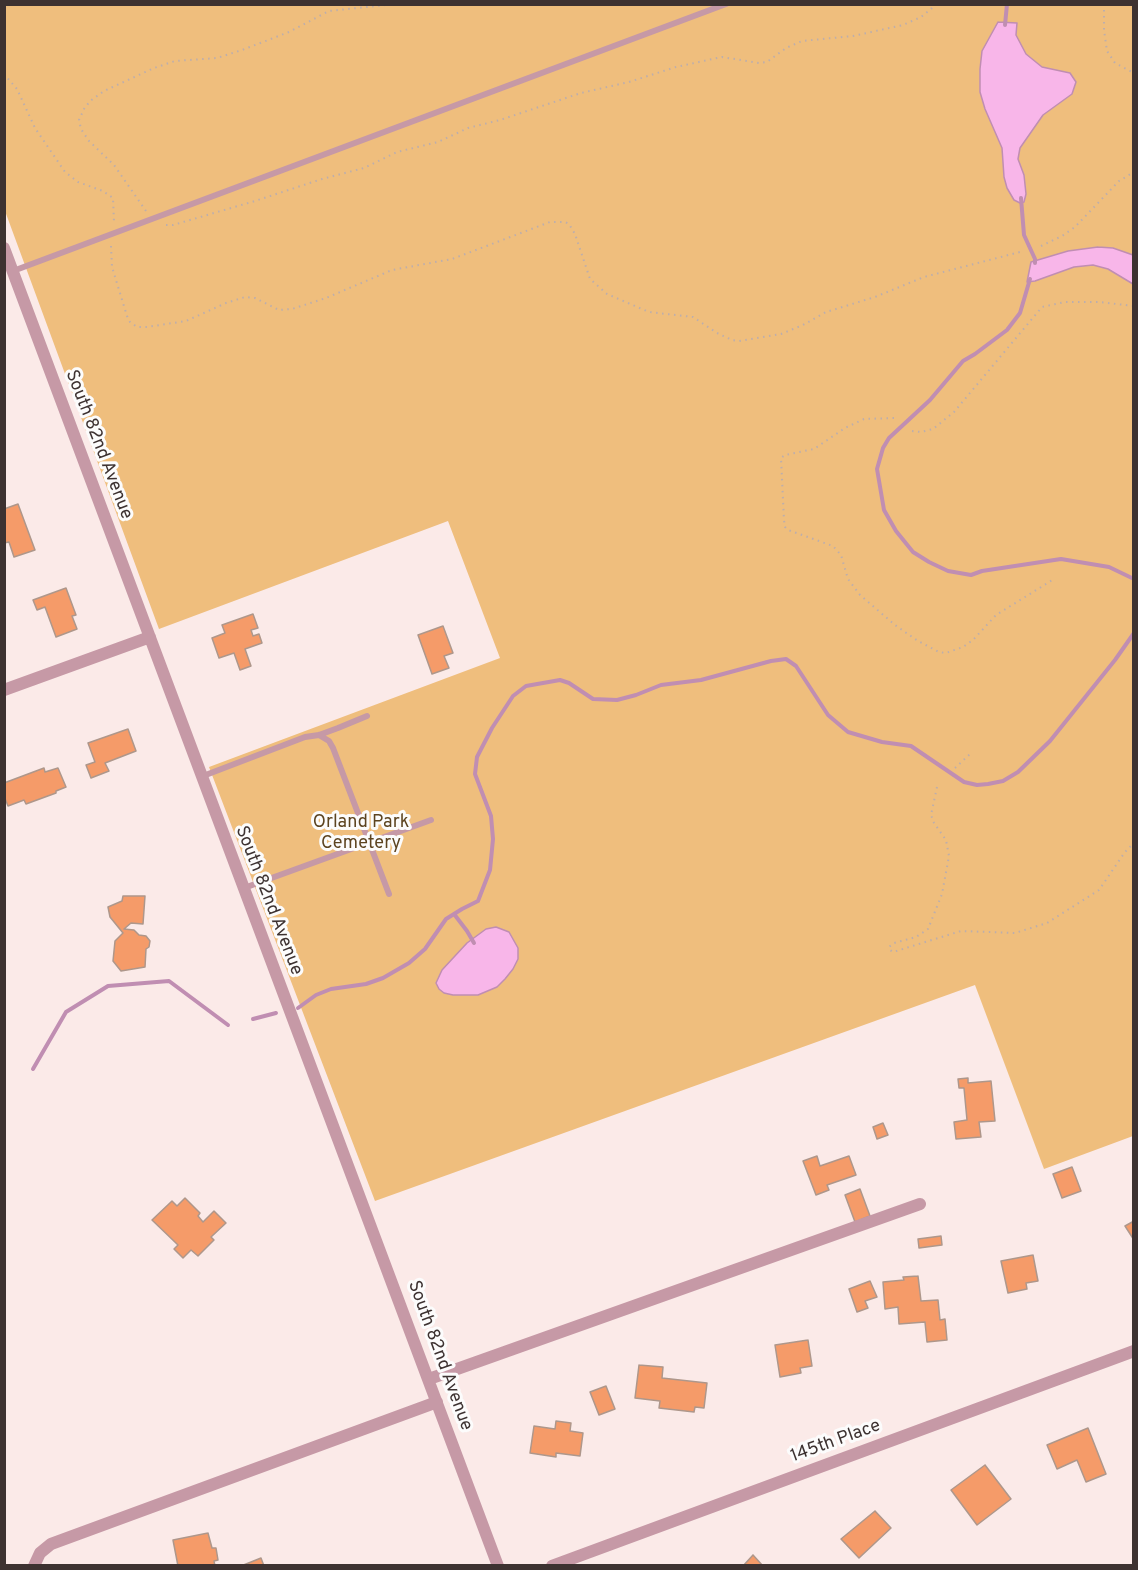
<!DOCTYPE html>
<html>
<head>
<meta charset="utf-8">
<style>
	body { margin:0 }
	#map { position:relative; width:1138px; height:1570px; overflow:hidden; background:#fbeae8; font-family:Overpass,sans-serif }
	canvas { display:block }
	.frame { position:absolute; inset:0; border:6px solid #3d3231; pointer-events:none }
</style>
</head>
<body>
<div id="map">
<canvas width="1138" height="1570"></canvas>
<div class="frame"></div>
</div>
<script>
const g = document.querySelector('canvas').getContext('2d');
g.lineJoin = 'round';
function fill(path, color) {
  g.fillStyle = color;
  g.fill(path, 'evenodd');
}
function toPath(rows) {
  const path = new Path2D();
  for (const r of rows) {
    path.moveTo(r[0], r[1]);
    for (let i = 2; i < r.length; i += 2) path.lineTo(r[i], r[i + 1]);
  }
  return path;
}
function trace(path, color, width, dash) {
  g.strokeStyle = color;
  g.lineWidth = width;
  g.lineCap = dash ? 'butt' : 'round';
  g.setLineDash(dash || []);
  g.stroke(path);
}
function drawText(font, color, halo, rows, align = 'center') {
  g.font = font + ' Overpass,sans-serif';
  g.lineWidth = 6;
  g.setLineDash([]);
  g.textBaseline = 'middle';
  g.strokeStyle = halo;
  g.fillStyle = color;
  for (const [text, x, y, turn = 0] of rows) {
    g.save();
    g.translate(x, y);
    g.rotate((+turn || 0) * Math.PI / 180);
    g.textAlign = isNaN(turn) ? turn : align;
    if (halo) g.strokeText(text, 0, 0);
    g.fillText(text, 0, 0);
    g.restore();
  }
}
const green = toPath([
	[5,5,1133,5,1133,1136,1044,1169,975,985,375,1201,209,767,500,658,448,521,159,629,5,211]
]);
const water = toPath([
	[998,22,1017,23,1016,35,1026,54,1042,67,1070,73,1076,82,1072,94,1043,115,1020,148,1018,159,1024,175,1026,194,1024,202,1020,203,1014,200,1007,188,1004,177,1002,148,985,109,980,92,980,69,982,51,998,22],
	[1098,247,1113,248,1133,255,1133,284,1108,269,1093,265,1074,267,1035,281,1027,282,1031,262,1068,251,1098,247],
	[496,927,509,932,518,948,518,959,513,969,505,979,497,987,478,995,453,995,444,993,439,989,436,983,442,970,467,943,486,929,496,927]
]);
const stream = toPath([
	[1005,25,1007,4],
	[1021,198,1024,235,1035,259,1035,263],
	[1030,279,1020,313,1007,330,975,354,963,361,930,400,889,438,883,448,877,469,884,510,896,531,913,552,929,562,948,571,971,575,982,571,1061,559,1109,567,1134,579],
	[454,914,467,931,474,943],
	[298,1008,316,995,331,989,366,984,383,978,409,963,425,949,446,919,462,909,478,901,490,870,493,839,491,816,475,774,477,757,492,728,513,696,526,686,560,680,569,683,593,699,617,700,636,695,661,685,701,680,771,661,786,659,796,666,828,715,848,732,882,742,911,746,964,782,977,785,988,784,1003,781,1018,772,1050,741,1115,660,1134,633],
	[253,1019,276,1013],
	[33,1069,66,1012,108,986,169,981,228,1025]
]);
const building = toPath([
	[18,504,35,550,14,557,9,542,4,543,4,509,18,504],
	[66,588,76,615,72,616,77,629,56,637,45,607,37,610,33,600,66,588],
	[253,614,258,628,251,630,253,636,259,634,262,643,245,649,251,666,240,670,234,653,219,658,212,638,225,633,222,625,253,614],
	[443,626,453,653,444,656,449,668,432,674,418,635,443,626],
	[128,729,136,751,105,763,109,771,91,778,86,765,95,762,88,743,128,729],
	[44,768,45,772,58,768,66,787,56,791,56,793,26,804,24,800,8,806,4,796,4,783,44,768],
	[123,896,145,896,143,924,131,923,124,929,134,930,139,935,146,936,150,941,149,947,146,949,145,967,121,971,113,961,115,941,123,933,110,917,108,907,122,901,123,896],
	[968,1078,968,1083,991,1081,995,1121,979,1122,981,1137,956,1139,954,1122,967,1120,964,1088,959,1088,958,1079,968,1078],
	[883,1123,888,1135,877,1139,873,1127,883,1123],
	[817,1156,820,1166,849,1156,856,1175,827,1185,829,1190,816,1195,803,1161,817,1156],
	[1072,1167,1081,1191,1062,1198,1053,1174,1072,1167],
	[860,1189,870,1216,855,1222,845,1195,860,1189],
	[185,1198,200,1213,198,1216,203,1222,214,1211,226,1223,211,1237,214,1240,198,1256,191,1250,183,1258,174,1249,178,1245,152,1220,172,1201,177,1206,185,1198],
	[1134,1221,1134,1240,1125,1226,1134,1221],
	[941,1236,942,1245,919,1248,918,1239,941,1236],
	[1033,1255,1038,1281,1026,1283,1027,1289,1008,1293,1001,1261,1033,1255],
	[918,1276,921,1301,938,1300,940,1320,945,1319,947,1340,927,1342,925,1322,899,1324,898,1307,885,1309,883,1282,904,1280,903,1277,918,1276],
	[870,1281,877,1297,865,1301,868,1308,857,1312,849,1289,870,1281],
	[808,1340,812,1366,800,1368,801,1373,780,1377,775,1345,808,1340],
	[639,1365,663,1367,662,1378,707,1383,704,1408,695,1407,694,1412,659,1408,660,1401,635,1398,639,1365],
	[606,1386,615,1409,599,1415,590,1392,606,1386],
	[556,1421,571,1423,570,1431,583,1433,580,1456,556,1453,556,1457,530,1453,534,1426,555,1429,556,1421],
	[1088,1428,1106,1474,1086,1482,1077,1460,1057,1469,1047,1445,1088,1428],
	[985,1465,1011,1499,977,1525,951,1490,985,1465],
	[875,1511,891,1528,859,1558,841,1539,875,1511],
	[208,1533,212,1548,216,1548,218,1560,214,1561,215,1566,178,1566,173,1540,208,1533],
	[753,1555,763,1566,743,1566,753,1555],
	[261,1558,264,1566,241,1566,261,1558]
]);
const path = toPath([
	[1104,4,1104,30,1107,51,1115,63,1134,73],
	[4,74,17,89,35,128,65,172,78,182,103,191,113,198,114,222],
	[146,211,114,165,89,141,81,129,79,120,84,109,90,101,104,91,154,68,175,61,217,58,242,50,289,32,329,11,395,4],
	[166,225,173,225,255,201,322,179,364,168,397,152,438,142,468,128,500,120,581,93,629,82,676,67,708,60,722,57,759,63,767,62,786,48,802,41,853,36,903,25,921,17,937,4],
	[111,246,112,267,127,316,130,322,137,327,147,327,186,321,226,303,245,297,255,298,279,310,292,309,326,298,392,270,452,259,550,222,565,222,569,224,575,234,590,279,607,294,649,312,693,317,717,333,732,340,739,341,781,334,803,325,826,312,875,297,924,277,1020,252],
	[1041,246,1062,236,1075,227,1119,181,1134,172],
	[894,418,864,419,845,428,814,449,785,455,781,458,784,520,785,527,788,530,833,546,841,555,848,579,860,595,895,625,918,641,939,652,946,653,963,647,973,640,996,615,1054,579],
	[912,431,921,432,933,429,954,412,1042,307,1065,302,1099,302,1134,306],
	[955,768,970,754],
	[937,787,931,815,934,823,946,840,949,856,942,894,928,929,916,937,894,943,889,947,890,950,893,952,961,931,1015,933,1047,923,1099,890,1125,852,1134,843]
]);
const service = toPath([
	[13,271,726,4],
	[319,735,329,741,333,748,389,894],
	[203,776,305,737,319,735,338,728,367,716],
	[244,888,431,820]
]);
const minor = toPath([
	[4,248,498,1566],
	[4,690,150,637],
	[429,1379,920,1204],
	[34,1566,40,1553,51,1544,437,1402],
	[552,1566,1134,1351]
]);
const streetNames = [
	["South 82nd Avenue",98,445,69],
	["South 82nd Avenue",268,901,69],
	["South 82nd Avenue",439,1356,70],
	["145th Place",836,1442,-20]
];
const parkNames = [
	["Orland Park",361,823],
	["Cemetery",361,844]
];
fill(green, '#efbe7d');
fill(water, '#f8b6e9');
trace(water, '#c08eb2', 1.5);
trace(stream, '#c08eb2', 4);
fill(building, '#f59b69');
trace(building, '#ae978b', 1.5);
trace(path, '#bdaeac', 2, [1.5, 4.5]);
trace(service, '#c699a6', 6);
trace(minor, '#c699a6', 12);
drawText('18px', '#3d3231', '#fcfcfc', streetNames);
drawText('18px', '#5d4420', '#fcfcfc', parkNames);
</script>
</body>
</html>
